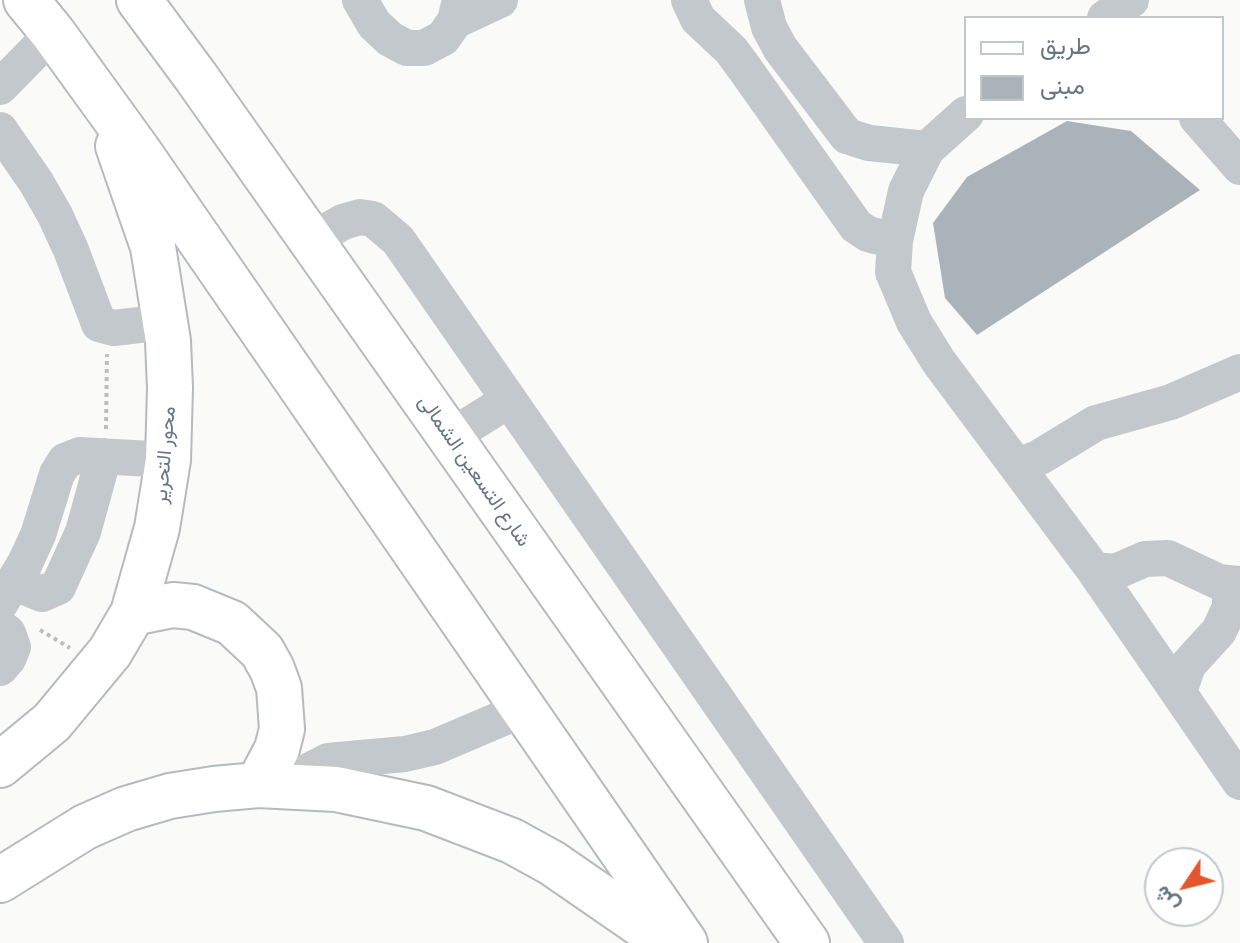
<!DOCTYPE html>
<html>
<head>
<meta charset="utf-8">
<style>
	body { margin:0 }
	#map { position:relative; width:1240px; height:943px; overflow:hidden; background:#fafaf8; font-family:"PT Sans Narrow",Vazirmatn,sans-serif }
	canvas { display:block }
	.legend { position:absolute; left:964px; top:16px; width:260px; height:104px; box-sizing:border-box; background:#fff; border:2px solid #c1c8cd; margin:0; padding:10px 14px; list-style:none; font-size:24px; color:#657683 }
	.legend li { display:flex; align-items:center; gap:16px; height:40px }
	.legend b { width:40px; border:2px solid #c1c8cd }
	.north { position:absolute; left:1144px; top:847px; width:80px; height:80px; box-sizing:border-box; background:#fff; border:2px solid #c1c8cd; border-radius:50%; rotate:235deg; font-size:22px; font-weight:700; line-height:32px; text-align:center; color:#657683 }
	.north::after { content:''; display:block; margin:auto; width:28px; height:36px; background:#e4572e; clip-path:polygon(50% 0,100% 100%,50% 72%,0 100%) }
</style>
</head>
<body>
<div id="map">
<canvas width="1240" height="943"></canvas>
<ul class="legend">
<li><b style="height:10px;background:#fff"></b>طريق</li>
<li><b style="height:22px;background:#aab3b9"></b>مبنى</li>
</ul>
<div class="north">ش</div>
</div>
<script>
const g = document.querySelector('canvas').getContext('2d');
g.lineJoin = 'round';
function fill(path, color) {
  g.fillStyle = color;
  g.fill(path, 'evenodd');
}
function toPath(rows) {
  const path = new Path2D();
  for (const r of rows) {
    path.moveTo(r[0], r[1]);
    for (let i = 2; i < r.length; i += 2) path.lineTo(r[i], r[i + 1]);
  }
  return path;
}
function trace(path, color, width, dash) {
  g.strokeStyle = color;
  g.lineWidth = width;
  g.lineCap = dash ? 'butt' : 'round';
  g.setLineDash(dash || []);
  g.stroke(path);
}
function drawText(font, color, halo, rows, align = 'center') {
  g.font = font + ' "PT Sans Narrow",Vazirmatn,sans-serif';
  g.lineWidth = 8;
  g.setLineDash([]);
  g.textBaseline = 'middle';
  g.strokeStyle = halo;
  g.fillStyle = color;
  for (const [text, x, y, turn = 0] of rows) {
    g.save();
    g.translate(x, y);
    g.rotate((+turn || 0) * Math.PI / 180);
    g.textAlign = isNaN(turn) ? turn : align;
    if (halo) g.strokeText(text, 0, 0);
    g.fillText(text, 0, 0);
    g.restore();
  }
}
const building = toPath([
	[1067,121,1131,131,1200,190,977,335,945,298,933,223,967,177]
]);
const path = toPath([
	[106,429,107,354],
	[40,630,70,648]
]);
const minor = toPath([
	[360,0,374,24,390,39,407,48,424,48,443,38,455,21,460,0],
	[689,0,698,19,731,50,745,69,856,226,868,234,895,241],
	[762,0,769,27,780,48,847,136,869,143,927,149],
	[1105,18,1131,0],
	[455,21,500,0],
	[0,87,53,33],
	[966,114,927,149,906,191,895,241,893,272,914,322,939,362,1094,570,1115,572,1145,559,1168,558,1219,582,1240,584],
	[1197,118,1240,167],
	[0,130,36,182,55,215,71,250,99,324,114,328,165,322],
	[311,240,343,222,360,217,373,219,398,240,886,943],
	[450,437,509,400],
	[1019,466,1040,457,1096,423,1171,402,1240,372],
	[1094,570,1240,782],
	[13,582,42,594,58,587,83,532,104,456],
	[0,604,25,563,38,535,57,474,65,461,80,455,168,460],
	[0,627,8,633,13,647,8,659,0,668],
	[1179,692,1188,665,1219,631,1230,607,1230,584],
	[290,786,301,775,328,761,405,754,435,747,524,709]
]);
const major = toPath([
	[26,0,53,33,139,152,685,943],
	[139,0,196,77,807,943],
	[133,613,173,605,193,607,232,623,262,651,272,669,279,688,282,729,277,749,258,785],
	[0,765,52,722,110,652,133,613,157,528,168,460,170,388,168,341,153,247,118,146],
	[0,880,85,827,126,809,170,796,214,789,258,785,336,789,426,808,512,841,552,863,668,943]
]);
const streetNames = [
	["محور التحرير",165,455,-85],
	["شارع التسعين الشمالى",474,471,55]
];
fill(building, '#aab3b9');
trace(major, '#b5babe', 48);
trace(path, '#bbbfc2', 4, [4, 4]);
trace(minor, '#c3c8cc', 36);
trace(major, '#fff', 44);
drawText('20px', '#657683', '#fff', streetNames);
</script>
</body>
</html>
